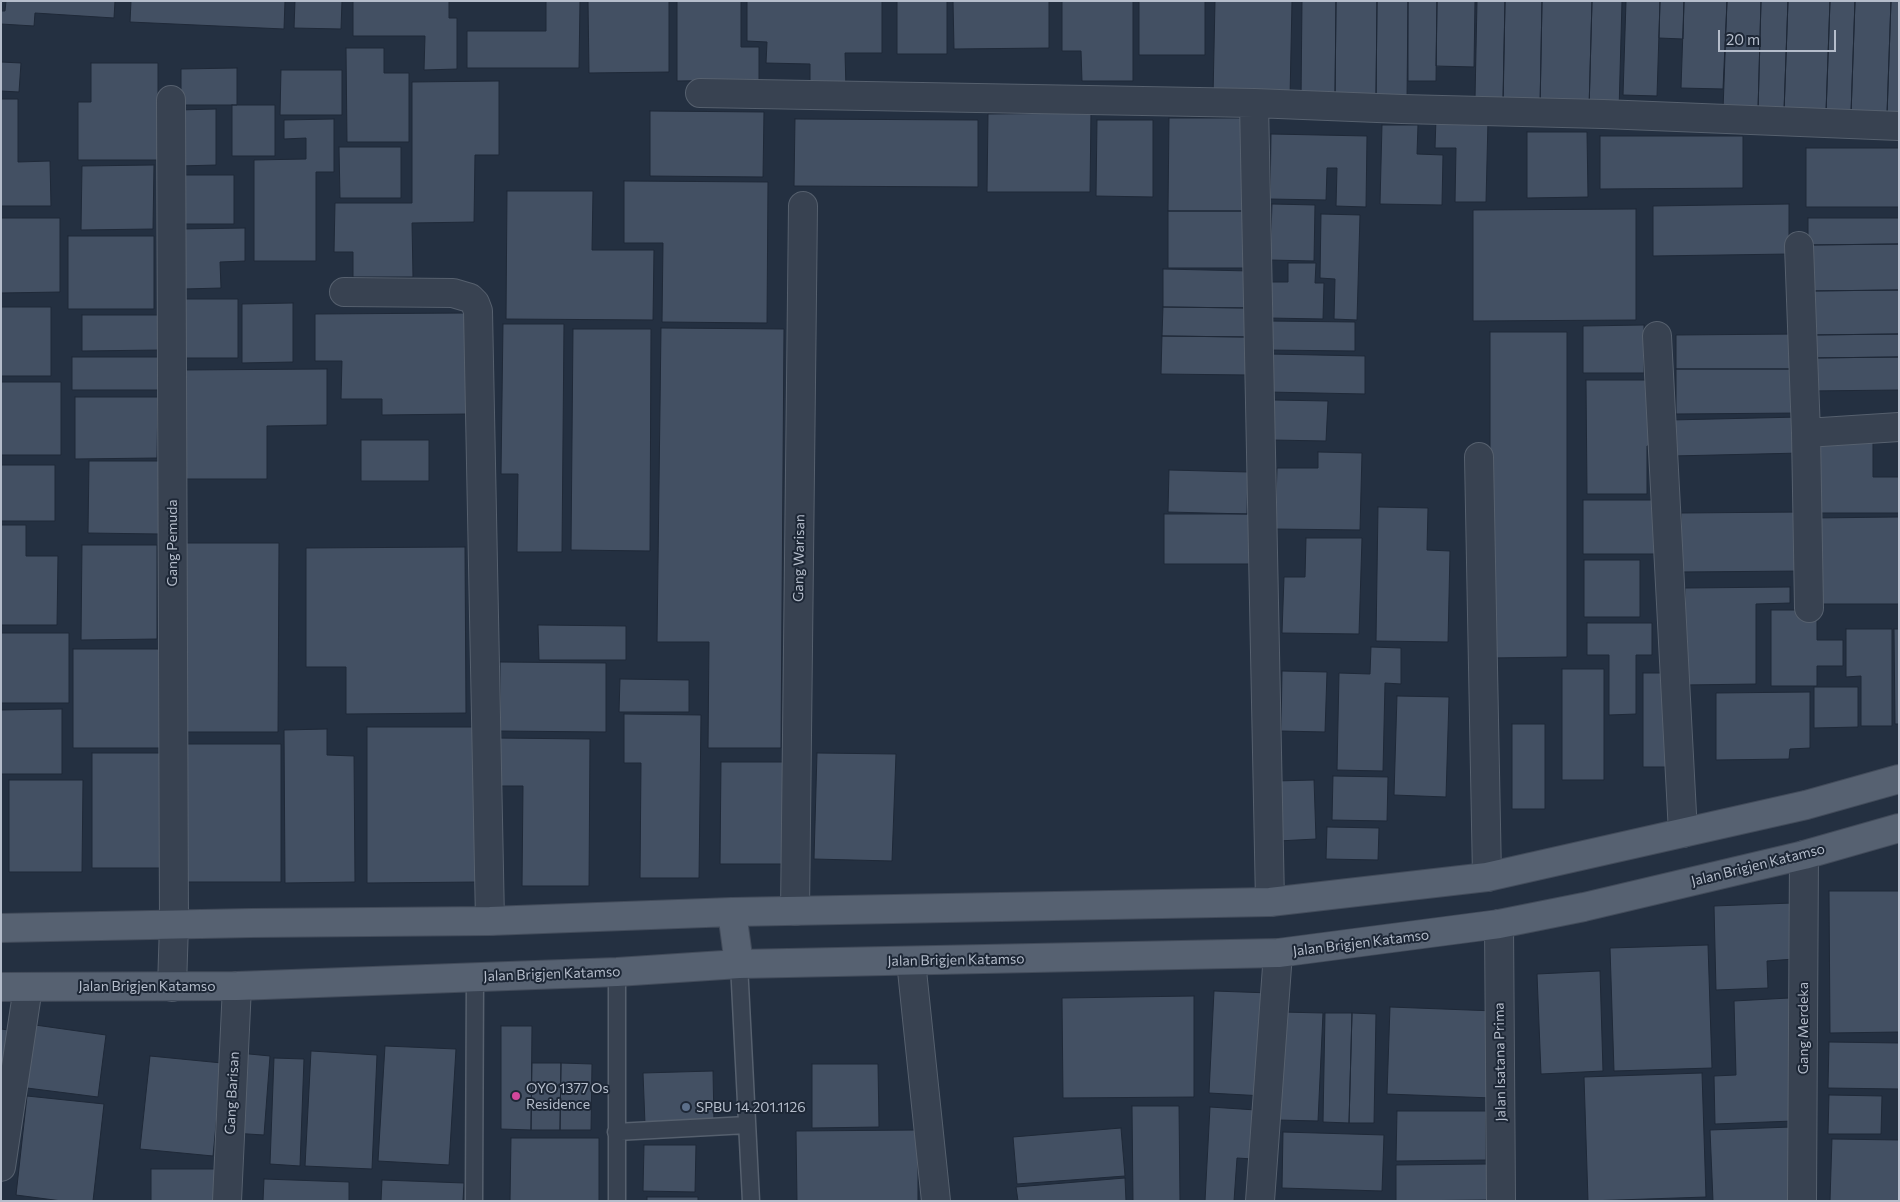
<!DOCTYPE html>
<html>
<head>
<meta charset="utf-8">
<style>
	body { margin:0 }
	#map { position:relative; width:1900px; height:1202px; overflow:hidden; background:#243041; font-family:Commissioner,sans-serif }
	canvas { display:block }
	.frame { position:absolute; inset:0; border:2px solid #b5bdcb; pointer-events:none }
	.scale { position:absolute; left:1718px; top:30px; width:118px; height:22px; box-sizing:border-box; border:2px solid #b5bdcb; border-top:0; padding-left:6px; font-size:15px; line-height:18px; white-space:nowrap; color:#b5bdcb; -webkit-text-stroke:4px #1d2736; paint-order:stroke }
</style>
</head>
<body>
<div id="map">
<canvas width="1900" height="1202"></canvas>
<div class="frame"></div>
<div class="scale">20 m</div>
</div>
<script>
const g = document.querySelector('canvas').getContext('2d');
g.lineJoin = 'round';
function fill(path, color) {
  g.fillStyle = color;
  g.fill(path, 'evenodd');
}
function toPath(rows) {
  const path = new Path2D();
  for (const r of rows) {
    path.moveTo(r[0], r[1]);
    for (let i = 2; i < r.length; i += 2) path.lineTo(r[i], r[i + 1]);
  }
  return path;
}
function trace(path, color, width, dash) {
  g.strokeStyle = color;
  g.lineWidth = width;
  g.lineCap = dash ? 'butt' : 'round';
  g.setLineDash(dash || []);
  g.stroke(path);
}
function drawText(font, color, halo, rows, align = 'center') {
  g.font = font + ' Commissioner,sans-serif';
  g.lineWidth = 4;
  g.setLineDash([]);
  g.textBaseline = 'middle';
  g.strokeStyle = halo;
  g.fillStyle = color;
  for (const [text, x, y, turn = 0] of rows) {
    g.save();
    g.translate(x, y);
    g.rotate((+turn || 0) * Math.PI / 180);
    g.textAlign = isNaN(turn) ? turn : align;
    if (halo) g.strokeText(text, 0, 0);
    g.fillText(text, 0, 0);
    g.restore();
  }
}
const building = toPath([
	[6,1,115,1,114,18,35,13,34,26,1,24,1,11,5,11,6,1],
	[131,1,285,1,284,29,130,22,131,1],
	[295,1,342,1,341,29,294,28,295,1],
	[353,1,449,1,449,18,457,18,457,69,424,70,425,36,353,36,353,1],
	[546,1,580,1,579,68,467,68,467,31,546,31,546,1],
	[588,1,669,1,669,72,589,73,588,1],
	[677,1,741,1,741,47,759,47,759,80,677,81,677,1],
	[747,1,882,1,882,53,845,53,846,89,810,89,810,64,766,63,767,42,747,41,747,1],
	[897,1,947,1,947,54,897,54,897,1],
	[953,1,1049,1,1049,48,954,49,953,1],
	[1062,1,1133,1,1133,81,1082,81,1081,51,1062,51,1062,1],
	[1139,1,1205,1,1205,55,1139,55,1139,1],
	[1215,1,1292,1,1290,98,1213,97,1215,1],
	[1302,1,1336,1,1335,99,1301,99,1302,1],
	[1336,1,1377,1,1376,99,1335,99,1336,1],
	[1377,1,1408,1,1407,99,1376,99,1377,1],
	[1408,1,1437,1,1436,81,1408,81,1408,1],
	[1437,1,1475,1,1474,67,1436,66,1437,1],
	[1477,1,1505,1,1503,98,1475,98,1477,1],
	[1505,1,1542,1,1540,109,1503,109,1505,1],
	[1542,1,1592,1,1589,110,1540,109,1542,1],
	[1592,1,1622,1,1619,111,1589,110,1592,1],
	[1626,1,1660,1,1657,96,1623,95,1626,1],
	[1660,1,1684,1,1683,39,1659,38,1660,1],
	[1684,1,1727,1,1723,89,1681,88,1684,1],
	[1727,1,1761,1,1758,111,1723,110,1727,1],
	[1761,1,1788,1,1784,112,1758,111,1761,1],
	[1788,1,1830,1,1826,113,1784,112,1788,1],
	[1830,1,1855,1,1851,114,1826,113,1830,1],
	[1855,1,1891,1,1887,115,1851,114,1855,1],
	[1891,1,1899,1,1899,115,1887,115,1891,1],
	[346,48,384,48,384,73,409,73,409,142,347,142,346,48],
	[1,62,21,63,19,92,1,91,1,62],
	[91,63,158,63,158,160,78,160,78,102,91,102,91,63],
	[237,68,237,105,181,105,181,69,237,68],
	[281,70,342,70,342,115,280,115,281,70],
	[499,81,499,155,475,155,474,222,412,223,413,277,353,277,353,252,334,252,335,203,412,203,412,82,499,81],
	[1,99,18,99,18,162,50,161,51,206,1,206,1,99],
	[232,105,275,105,275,156,232,156,232,105],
	[216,109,216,165,179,166,179,110,216,109],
	[650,111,764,112,763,177,650,176,650,111],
	[1091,113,1090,192,987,192,988,114,1091,113],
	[1169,118,1254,118,1253,211,1168,211,1169,118],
	[334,119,334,172,316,172,316,261,254,261,254,160,306,159,306,138,284,139,284,120,334,119],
	[795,119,978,120,978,187,794,186,795,119],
	[1436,119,1488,120,1486,202,1455,202,1456,148,1435,148,1436,119],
	[1097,120,1153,120,1153,197,1096,196,1097,120],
	[1382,125,1418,125,1417,154,1443,155,1442,205,1380,204,1382,125],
	[1527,132,1587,132,1588,197,1527,198,1527,132],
	[1271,134,1367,136,1366,207,1336,206,1337,168,1327,168,1326,200,1270,199,1271,134],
	[1600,136,1743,136,1743,188,1600,189,1600,136],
	[339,147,401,147,401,198,340,198,339,147],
	[1806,148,1899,148,1899,207,1806,207,1806,148],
	[154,165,153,229,81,230,82,166,154,165],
	[180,175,234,175,234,224,181,224,180,175],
	[624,181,768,182,767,323,662,322,663,243,624,243,624,181],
	[507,191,593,191,592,250,654,250,653,320,506,319,507,191],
	[1272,204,1315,205,1314,261,1270,260,1272,204],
	[1789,204,1789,254,1653,256,1653,206,1789,204],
	[1636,209,1636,320,1473,321,1473,210,1636,209],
	[1168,211,1253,211,1252,268,1168,268,1168,211],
	[1321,214,1360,215,1357,320,1334,319,1335,279,1320,278,1321,214],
	[1,218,60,218,60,292,1,293,1,218],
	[1808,218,1899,218,1899,244,1808,245,1808,218],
	[245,228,245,261,220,262,221,288,184,289,184,229,245,228],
	[68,236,154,236,154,309,68,309,68,236],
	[1899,244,1899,290,1808,291,1808,245,1899,244],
	[1288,263,1316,263,1315,283,1324,283,1323,319,1269,318,1270,282,1288,282,1288,263],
	[1163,269,1250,271,1250,308,1163,307,1163,269],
	[1899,290,1899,334,1809,335,1808,291,1899,290],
	[182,299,238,299,238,358,182,358,182,299],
	[293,303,293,362,242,363,242,304,293,303],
	[1,307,51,307,51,376,1,376,1,307],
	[1163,307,1250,308,1248,337,1162,336,1163,307],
	[467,313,467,414,382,415,382,399,341,399,342,361,315,361,315,314,467,313],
	[82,315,160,315,160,350,82,351,82,315],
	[1268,321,1355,322,1355,351,1267,350,1268,321],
	[503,324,564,324,562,552,517,552,518,474,501,474,503,324],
	[1644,325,1644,373,1583,373,1583,326,1644,325],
	[661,328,784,329,781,748,708,748,709,642,657,642,661,328],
	[573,329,651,329,650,551,571,550,573,329],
	[1490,332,1567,332,1567,657,1490,658,1490,332],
	[1798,334,1798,369,1676,369,1676,335,1798,334],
	[1899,334,1899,357,1809,358,1809,335,1899,334],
	[1162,336,1248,337,1248,375,1161,374,1162,336],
	[1269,354,1365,356,1365,394,1268,392,1269,354],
	[72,357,161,357,161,390,72,390,72,357],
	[1899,357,1899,390,1809,391,1809,358,1899,357],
	[327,369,327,425,267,426,267,479,182,479,182,370,327,369],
	[1676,369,1798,369,1799,413,1676,414,1676,369],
	[1586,380,1646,380,1658,446,1647,446,1647,494,1587,494,1586,380],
	[1,382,61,382,61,455,1,455,1,382],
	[75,397,158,397,157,458,75,459,75,397],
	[1274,400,1328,401,1326,441,1273,440,1274,400],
	[1800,417,1801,453,1672,456,1671,420,1800,417],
	[361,440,429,440,429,481,361,481,361,440],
	[1873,441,1873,477,1899,477,1899,513,1816,513,1816,442,1873,441],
	[1318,452,1362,453,1360,530,1275,529,1277,468,1318,468,1318,452],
	[89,461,159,461,159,534,88,533,89,461],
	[1,465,55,465,55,521,1,521,1,465],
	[1169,470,1248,472,1247,514,1168,512,1169,470],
	[1583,500,1656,500,1656,554,1583,554,1583,500],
	[1378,507,1428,508,1427,550,1450,551,1448,642,1376,641,1378,507],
	[1802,512,1803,571,1681,572,1681,513,1802,512],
	[1164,514,1250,514,1249,564,1164,564,1164,514],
	[1899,517,1899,604,1812,604,1812,518,1899,517],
	[1,525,26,525,26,556,58,556,57,625,1,625,1,525],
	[1306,538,1362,538,1359,634,1282,633,1284,577,1305,577,1306,538],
	[183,543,279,543,278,732,183,732,183,543],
	[82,545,157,545,157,639,81,640,82,545],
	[465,547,466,713,346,714,346,667,306,667,306,548,465,547],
	[1584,560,1640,560,1640,617,1584,617,1584,560],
	[1790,587,1790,603,1756,604,1756,684,1685,685,1685,588,1790,587],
	[1771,610,1817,610,1817,640,1843,640,1843,666,1817,666,1817,686,1771,686,1771,610],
	[1587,623,1652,623,1652,655,1636,655,1636,714,1609,715,1609,655,1587,655,1587,623],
	[538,625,626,626,626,660,539,660,538,625],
	[1846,629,1892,629,1892,726,1861,726,1861,676,1846,677,1846,629],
	[1894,629,1899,629,1899,724,1895,724,1894,629],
	[1,633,69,633,69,703,1,703,1,633],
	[1371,647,1401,648,1401,684,1385,683,1383,771,1337,770,1339,673,1370,674,1371,647],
	[73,649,163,649,163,748,73,748,73,649],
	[500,662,606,663,606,732,500,731,500,662],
	[1562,669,1604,669,1604,780,1562,780,1562,669],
	[1282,671,1327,672,1325,732,1281,731,1282,671],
	[1643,673,1673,673,1673,767,1643,767,1643,673],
	[620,679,689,680,689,712,619,712,620,679],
	[1814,687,1858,687,1858,727,1814,728,1814,687],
	[1810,692,1810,748,1790,749,1789,759,1716,760,1716,693,1810,692],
	[1397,696,1449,697,1446,797,1394,795,1397,696],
	[62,709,62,774,1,774,1,710,62,709],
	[624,714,701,715,699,878,640,878,641,763,624,763,624,714],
	[1512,724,1545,724,1545,809,1512,809,1512,724],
	[367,727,477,727,478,882,367,883,367,727],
	[327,729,327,755,354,756,355,882,285,883,284,730,327,729],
	[495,738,590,739,589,886,522,886,523,786,495,786,495,738],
	[186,744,281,744,281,882,186,882,186,744],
	[92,753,168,753,167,868,92,868,92,753],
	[817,753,896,754,892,861,814,859,817,753],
	[721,762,793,762,793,864,720,864,721,762],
	[1333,776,1388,777,1387,821,1332,820,1333,776],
	[9,780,83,780,82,872,9,872,9,780],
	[1314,780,1316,839,1278,841,1276,781,1314,780],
	[1327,827,1379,828,1378,860,1326,859,1327,827],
	[1829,891,1899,891,1899,1032,1830,1033,1829,891],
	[1792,903,1794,959,1767,961,1768,988,1716,990,1714,906,1792,903],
	[1708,945,1712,1068,1614,1071,1610,948,1708,945],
	[1600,971,1603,1071,1541,1074,1537,974,1600,971],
	[1214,991,1270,993,1264,1096,1209,1093,1214,991],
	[1194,996,1194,1097,1063,1098,1062,998,1194,996],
	[1789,998,1793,1121,1715,1124,1714,1076,1736,1075,1734,1001,1789,998],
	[1390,1007,1495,1011,1492,1098,1387,1094,1390,1007],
	[1282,1012,1323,1013,1318,1121,1278,1120,1282,1012],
	[1325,1013,1352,1013,1349,1123,1323,1122,1325,1013],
	[1352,1013,1376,1014,1374,1123,1349,1123,1352,1013],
	[35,1025,106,1035,98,1097,27,1088,35,1025],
	[501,1026,532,1026,531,1130,501,1129,501,1026],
	[1,1029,16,1031,1,1106,1,1029],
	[1829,1042,1899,1043,1899,1089,1828,1088,1829,1042],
	[385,1046,456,1049,449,1165,378,1161,385,1046],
	[311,1051,377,1055,372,1169,305,1166,311,1051],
	[239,1053,270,1056,264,1135,232,1133,239,1053],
	[150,1056,222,1063,213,1156,140,1149,150,1056],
	[274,1058,304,1059,300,1166,270,1164,274,1058],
	[532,1063,561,1063,560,1130,531,1130,532,1063],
	[561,1063,592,1064,591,1130,560,1130,561,1063],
	[812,1064,878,1064,879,1127,812,1128,812,1064],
	[713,1071,714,1123,645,1124,643,1073,713,1071],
	[1702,1073,1706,1197,1588,1201,1584,1077,1702,1073],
	[1829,1095,1882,1096,1881,1134,1828,1134,1829,1095],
	[27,1096,104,1104,93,1201,62,1201,16,1195,27,1096],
	[1132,1106,1179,1106,1180,1201,1133,1201,1132,1106],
	[1210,1107,1256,1110,1253,1159,1237,1158,1234,1201,1205,1201,1210,1107],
	[1397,1111,1486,1111,1486,1160,1396,1161,1397,1111],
	[1791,1127,1795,1201,1713,1201,1710,1130,1791,1127],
	[1121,1128,1125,1176,1017,1184,1013,1137,1121,1128],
	[918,1130,918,1201,797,1201,796,1131,918,1130],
	[1283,1132,1384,1135,1382,1191,1282,1188,1283,1132],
	[511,1138,599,1138,599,1201,510,1201,511,1138],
	[1832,1139,1899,1140,1899,1201,1830,1201,1832,1139],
	[644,1145,696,1145,695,1192,643,1191,644,1145],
	[1489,1164,1488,1200,1396,1201,1396,1165,1489,1164],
	[151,1169,222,1169,222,1201,151,1201,151,1169],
	[1125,1178,1126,1201,1018,1201,1016,1187,1125,1178],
	[264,1179,349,1182,349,1201,263,1201,264,1179],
	[382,1180,464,1183,463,1201,381,1201,382,1180],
	[647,1197,698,1197,698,1201,647,1201,647,1197]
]);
const service = toPath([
	[739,964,751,1201],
	[616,1132,747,1125],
	[474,1201,475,977],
	[617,1201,617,972]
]);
const minor = toPath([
	[700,93,1254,103,1402,109,1603,114,1899,126],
	[171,100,174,924,172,987],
	[1254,103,1270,902],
	[1799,246,1806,433,1809,608],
	[344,292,453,293,470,298,475,303,478,311,490,921],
	[1657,336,1683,833],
	[1806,433,1899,427],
	[1479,457,1487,877],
	[795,911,803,206],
	[1499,924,1501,1201],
	[911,961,936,1201],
	[1,1167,28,987],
	[227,1201,237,986],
	[1260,1201,1278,953],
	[1802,1201,1804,855]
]);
const primary = toPath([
	[732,912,739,964],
	[1,928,251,923,490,921,732,912,1270,902,1487,877,1806,805,1899,779],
	[1,987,237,986,617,972,739,964,1278,953,1499,924,1584,907,1804,855,1899,828]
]);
const markers = [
	[516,1096,5,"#d1479c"],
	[686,1107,5,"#5c6f8a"]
];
const streetNames = [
	["Gang Pemuda",172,543,-90],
	["Gang Warisan",799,558,-89],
	["Jalan Brigjen Katamso",1758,865,-14],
	["Jalan Brigjen Katamso",1361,943,-7],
	["Jalan Brigjen Katamso",956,960,-1],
	["Jalan Brigjen Katamso",552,974,-2],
	["Jalan Brigjen Katamso",147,986],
	["Gang Merdeka",1803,1028,-90],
	["Jalan Isatana Prima",1500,1062,-91],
	["Gang Barisan",232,1093,-87]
];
const poiNames = [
	["OYO 1377 Os",526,1088],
	["Residence",526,1104],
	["SPBU 14.201.1126",696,1107]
];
fill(building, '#435063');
trace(building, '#1f2938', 1);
trace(service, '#56606e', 19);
trace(minor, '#56606e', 30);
trace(primary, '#424b5a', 30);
trace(service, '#384251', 16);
trace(minor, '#384251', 28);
trace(primary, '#566171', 28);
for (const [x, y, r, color] of markers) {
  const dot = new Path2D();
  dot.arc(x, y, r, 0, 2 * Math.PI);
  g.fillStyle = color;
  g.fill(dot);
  trace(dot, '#1d2736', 2);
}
drawText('14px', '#b5bdcb', '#1d2736', streetNames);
drawText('14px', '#b5bdcb', '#1d2736', poiNames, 'left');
</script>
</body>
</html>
